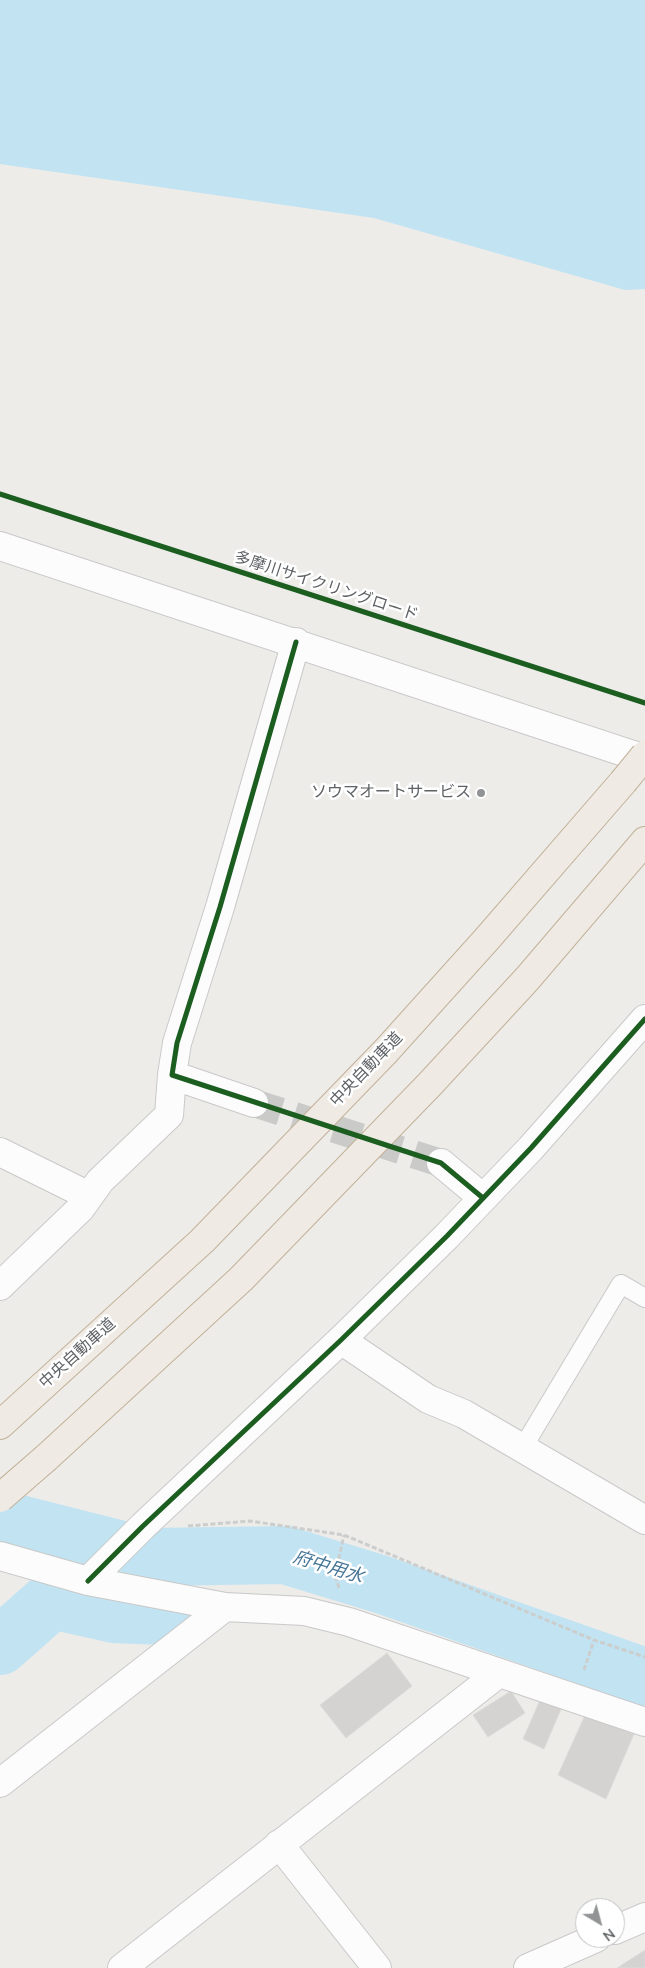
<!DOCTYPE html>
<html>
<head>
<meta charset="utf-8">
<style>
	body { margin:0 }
	#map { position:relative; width:645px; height:1968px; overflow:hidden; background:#edece9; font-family:"Nunito Sans",sans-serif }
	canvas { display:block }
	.north { position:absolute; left:575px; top:1898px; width:50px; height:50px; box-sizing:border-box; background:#fff; border:1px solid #bfc1c2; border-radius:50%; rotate:143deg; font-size:14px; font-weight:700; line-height:20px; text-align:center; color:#5f6366 }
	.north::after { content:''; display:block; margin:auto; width:18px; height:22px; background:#919394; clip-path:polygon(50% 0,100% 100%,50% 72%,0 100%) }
</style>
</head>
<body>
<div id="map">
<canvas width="645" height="1968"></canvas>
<div class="north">N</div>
</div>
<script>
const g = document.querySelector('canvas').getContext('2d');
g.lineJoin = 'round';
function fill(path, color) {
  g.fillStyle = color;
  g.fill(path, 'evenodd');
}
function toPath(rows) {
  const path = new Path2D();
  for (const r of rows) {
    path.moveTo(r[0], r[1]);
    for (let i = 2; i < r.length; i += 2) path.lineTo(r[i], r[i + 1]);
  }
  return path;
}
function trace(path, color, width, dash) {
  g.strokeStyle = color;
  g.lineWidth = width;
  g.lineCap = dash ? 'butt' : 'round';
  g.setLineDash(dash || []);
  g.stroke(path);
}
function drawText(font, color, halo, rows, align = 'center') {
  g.font = font + ' "Nunito Sans","Noto Sans JP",sans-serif';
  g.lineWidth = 5;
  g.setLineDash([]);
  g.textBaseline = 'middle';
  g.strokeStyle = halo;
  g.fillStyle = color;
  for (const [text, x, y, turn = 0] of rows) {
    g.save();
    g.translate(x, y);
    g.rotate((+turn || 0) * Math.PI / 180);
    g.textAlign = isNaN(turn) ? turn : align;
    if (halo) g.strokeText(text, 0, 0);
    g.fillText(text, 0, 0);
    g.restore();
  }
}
const water = toPath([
	[0,0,645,0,645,289,625,290,374,218,0,164]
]);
const river = toPath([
	[0,1519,150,1557,285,1555,380,1584,645,1677],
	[0,1646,52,1600,114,1614,163,1616]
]);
const building = toPath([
	[387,1653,412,1686,346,1738,320,1705,387,1653],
	[511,1691,525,1713,488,1737,473,1715,511,1691],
	[540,1700,561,1709,544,1749,523,1739,540,1700],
	[586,1713,634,1734,606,1799,558,1775,586,1713],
	[645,1950,645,1968,617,1968,645,1950]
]);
const streetTunnel = toPath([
	[254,1103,441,1163]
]);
const path = toPath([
	[188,1526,250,1521,344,1535,594,1640,645,1657],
	[339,1588,335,1575,344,1535],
	[584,1670,594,1640]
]);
const lane = toPath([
	[522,1449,621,1284,645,1298]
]);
const street = toPath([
	[0,546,645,759],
	[254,1103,172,1075,177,1043,220,907,296,642],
	[0,1152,89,1196],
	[441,1163,483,1198],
	[0,1286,80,1209,100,1181,169,1115,172,1075],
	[341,1340,428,1399,464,1414,645,1520],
	[0,1556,88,1581,225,1607,304,1611,349,1622,645,1722],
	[88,1581,143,1526,341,1340,447,1236,531,1148,645,1019],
	[0,1783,225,1607],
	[279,1844,377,1968],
	[615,1930,645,1917],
	[122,1968,499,1673],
	[528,1968,596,1938]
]);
const highway = toPath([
	[0,1425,202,1241,386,1051,486,940,623,782],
	[46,1458,241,1279,430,1084,527,979,645,841]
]);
const highwayBridge = toPath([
	[623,782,645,755],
	[0,1498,46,1458]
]);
const cycleway = toPath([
	[0,494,645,703],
	[296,642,220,907,177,1043,172,1075,441,1163,483,1198],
	[88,1581,143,1526,341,1340,447,1236,531,1148,645,1019]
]);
const markers = [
	[481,793,5,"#919394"]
];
const streetNames = [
	["多摩川サイクリングロード",326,587,18],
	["中央自動車道",367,1070,-46],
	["中央自動車道",78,1354,-42]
];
const poiNames = [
	["ソウマオートサービス",471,793]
];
const waterNames = [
	["府中用水",328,1568,17]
];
fill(water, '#c2e3f2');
trace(river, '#c2e3f2', 58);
fill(building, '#d4d3d2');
trace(building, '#dcdbd8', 1);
trace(streetTunnel, '#cacac8', 28, [28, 14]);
trace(lane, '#c8c9c8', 20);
trace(street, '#c8c9c8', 30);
trace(highway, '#c2b199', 30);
trace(path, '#cbcecc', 3, [5, 2.5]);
trace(lane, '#fcfcfc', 18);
trace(street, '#fcfcfc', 28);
trace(highway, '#efeae3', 28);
trace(highwayBridge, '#c2b199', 30, []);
trace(highwayBridge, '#efeae3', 28);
trace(cycleway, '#1b5e20', 5);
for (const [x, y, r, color] of markers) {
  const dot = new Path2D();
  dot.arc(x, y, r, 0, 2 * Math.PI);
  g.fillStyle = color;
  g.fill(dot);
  trace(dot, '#fff', 2);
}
drawText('16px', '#5f6366', '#fff', streetNames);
drawText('16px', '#5f6366', '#fff', poiNames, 'right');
drawText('italic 18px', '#477697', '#fff', waterNames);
</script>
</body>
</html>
